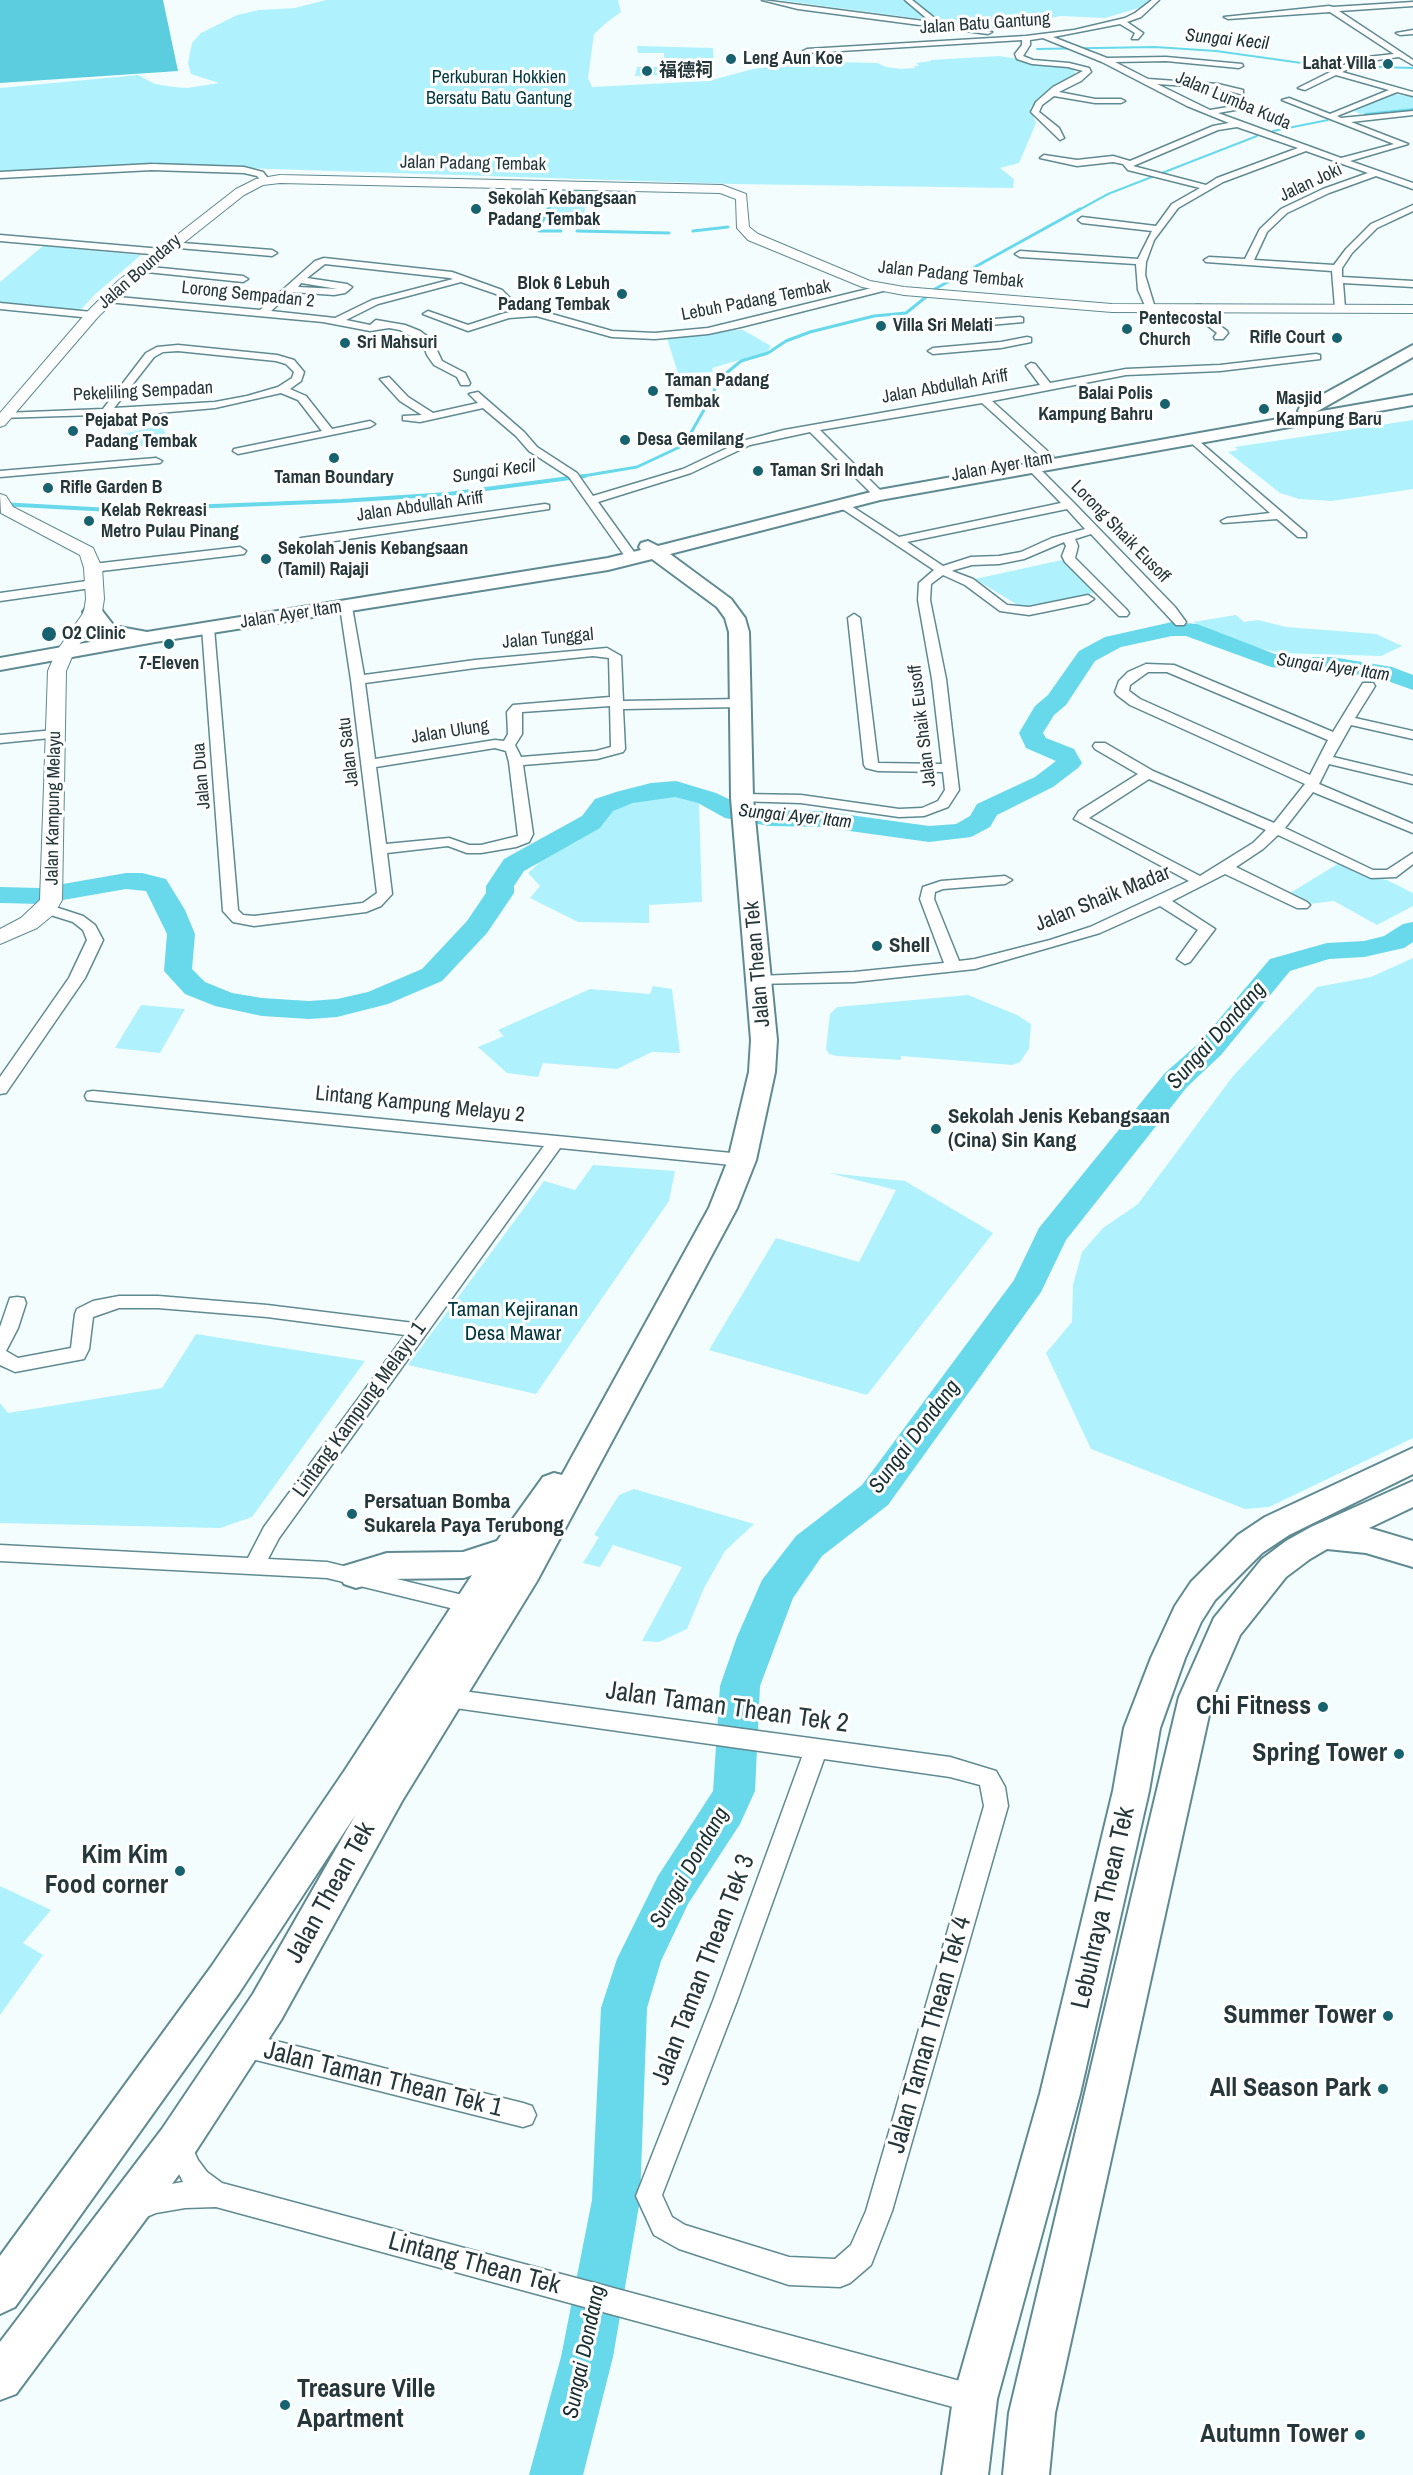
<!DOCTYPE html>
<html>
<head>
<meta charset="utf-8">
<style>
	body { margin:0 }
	canvas { display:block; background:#f4fdfe }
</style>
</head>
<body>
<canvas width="1413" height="2475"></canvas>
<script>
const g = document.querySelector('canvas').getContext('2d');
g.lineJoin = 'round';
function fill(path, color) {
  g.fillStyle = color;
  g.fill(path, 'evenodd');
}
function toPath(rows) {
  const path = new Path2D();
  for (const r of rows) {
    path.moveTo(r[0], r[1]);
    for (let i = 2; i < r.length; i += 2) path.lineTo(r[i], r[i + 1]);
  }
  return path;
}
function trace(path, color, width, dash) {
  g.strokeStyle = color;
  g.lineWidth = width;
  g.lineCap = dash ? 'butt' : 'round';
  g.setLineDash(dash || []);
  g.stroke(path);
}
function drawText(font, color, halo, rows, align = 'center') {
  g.font = font + ' "Archivo Narrow","Noto Sans SC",sans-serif';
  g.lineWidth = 6;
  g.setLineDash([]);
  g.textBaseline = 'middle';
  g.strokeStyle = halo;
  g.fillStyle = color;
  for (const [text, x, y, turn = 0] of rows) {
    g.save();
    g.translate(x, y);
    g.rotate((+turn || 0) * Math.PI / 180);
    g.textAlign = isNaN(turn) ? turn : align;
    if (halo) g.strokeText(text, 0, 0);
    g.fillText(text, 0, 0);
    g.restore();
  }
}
const green = toPath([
	[326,0,618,0,621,12,606,23,594,34,588,78,592,87,708,81,753,69,778,66,794,57,809,53,827,54,835,62,877,63,886,67,901,69,915,68,914,66,919,66,916,63,931,61,930,60,999,56,1066,66,1074,70,1075,74,1048,91,1030,108,1036,123,1019,163,1000,168,1014,179,1013,188,733,184,149,165,0,174,0,88,138,75,155,84,174,87,187,88,219,83,191,74,188,63,192,43,201,33,237,15,259,10,295,8],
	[778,0,1151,0,1142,7,1105,18,1060,16,1003,28,990,28],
	[637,46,713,48,714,68,664,75,635,76,637,67,664,67,664,53,638,53],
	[1394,94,1413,97,1413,108,1360,114,1354,111],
	[561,186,589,188,583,220,544,219],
	[43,246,141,255,93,296,79,312,0,303,0,282],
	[735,330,743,330,771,346,767,352,712,368,713,372,678,373,667,338,695,336],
	[1413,420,1413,489,1332,501,1299,499,1280,493,1228,452,1238,450,1235,447],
	[162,425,169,443,106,450,105,438],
	[1062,560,1094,593,1021,607,975,579],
	[1236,615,1244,622,1258,620,1286,627,1376,634,1402,646,1381,656,1281,653,1244,645,1213,633,1193,622],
	[675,795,699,802,702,902,649,905,649,923,578,922,530,898,540,886,528,873,540,862,574,839,602,826,611,810,651,798],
	[1339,863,1373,877,1387,880,1413,893,1413,906,1377,925,1334,901,1309,904,1287,895],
	[1413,958,1413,1438,1269,1507,1245,1509,1091,1449,1046,1353,1072,1322,1073,1285,1082,1252,1103,1228,1138,1204,1233,1076,1317,987,1371,977],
	[653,986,672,989,680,1053,652,1052,617,1069,543,1063,538,1077,507,1073,478,1047,504,1036,498,1030,590,989,650,994],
	[968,995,1017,1015,1031,1024,1029,1049,1020,1062,1012,1065,901,1056,901,1060,837,1056,829,1054,826,1049,830,1014,837,1007],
	[141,1005,185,1009,160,1053,115,1048],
	[593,1165,675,1171,669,1201,536,1394,408,1365,544,1181,575,1190],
	[829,1173,905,1181,993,1233,867,1395,709,1350,776,1238,859,1262,896,1190],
	[196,1334,365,1361,252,1517,220,1528,0,1523,0,1403,8,1413,162,1388],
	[634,1489,754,1524,725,1551,704,1588,687,1629,659,1642,642,1641,682,1567,613,1545,600,1567,583,1563,599,1537,594,1535,619,1495],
	[0,1886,51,1910,23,1943,43,1955,0,2015]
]);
const forest = toPath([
	[0,0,163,0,178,71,0,83]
]);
const streamFar2 = toPath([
	[1037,49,1155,47,1216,51,1316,65,1413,68],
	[1365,114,1413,109],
	[1273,131,1328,120],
	[552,203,561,186],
	[548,211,551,204],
	[1077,211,1108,194,1257,136]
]);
const streamFar1 = toPath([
	[544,219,548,209],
	[543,220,539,231,561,231],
	[577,231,669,233],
	[693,231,728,227],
	[935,289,1080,209],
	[577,477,637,467,684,445,713,394,718,380,741,361,768,353,786,341,810,332,874,316,906,313,926,297]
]);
const stream = toPath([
	[0,504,111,510,341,501,448,494,585,476]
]);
const river = toPath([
	[1172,622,1197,624,1275,654,1301,657,1332,657,1392,667,1413,675,1413,690,1379,678,1332,671,1301,671,1271,667,1186,636,1172,636,1121,647,1095,661,1066,705,1054,715,1043,733,1046,738,1074,749,1082,763,1078,768,1053,787,997,815,990,827,971,837,929,842,821,827,769,826,725,818,698,803,675,797,633,803,613,811,600,828,524,871,514,886,514,893,487,933,442,981,388,1004,337,1017,309,1019,262,1016,215,1006,185,994,164,971,167,934,146,891,126,889,40,904,0,903,0,887,40,888,126,873,142,873,166,879,185,910,195,934,192,969,205,982,232,993,262,998,309,1001,337,999,368,992,422,969,467,921,486,893,486,886,504,859,582,816,595,799,616,792,651,783,676,781,716,793,741,805,769,810,821,811,929,826,956,824,970,816,977,804,1035,777,1056,761,1026,748,1019,733,1035,706,1048,695,1079,651,1105,637,1172,622],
	[1413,922,1413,942,1404,948,1364,957,1329,959,1290,971,1221,1055,1187,1087,1066,1240,1041,1292,888,1505,822,1556,793,1598,760,1686,755,1791,740,1824,688,1904,661,1961,647,2008,640,2200,613,2357,583,2475,529,2475,561,2357,592,2200,601,2008,617,1959,658,1876,713,1791,720,1686,737,1637,762,1580,796,1536,862,1485,1014,1280,1039,1228,1165,1073,1199,1043,1270,959,1327,943,1364,941,1384,936,1403,924,1413,922]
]);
const street = toPath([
	[762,0,931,22,905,0,912,0,942,24,992,32,988,34,798,9,762,0],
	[1152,0,1159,0,1141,17,1127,22,1143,33,1138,39,1132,39,1135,33,1120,24,1053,37,1107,58,1166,57,1242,64,1243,66,1239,68,1166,61,1115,62,1148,79,1218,84,1243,90,1243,94,1240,94,1218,88,1157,84,1210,110,1252,103,1252,107,1218,113,1341,158,1394,144,1282,100,1289,98,1330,114,1389,90,1336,75,1305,90,1298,88,1358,58,1394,54,1330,12,1228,19,1224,17,1329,6,1333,7,1413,2,1413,6,1339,11,1413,60,1413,65,1399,57,1363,62,1342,72,1413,92,1413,96,1397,92,1337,116,1341,118,1413,111,1413,115,1351,122,1408,144,1350,161,1413,183,1413,189,1376,176,1329,193,1287,213,1267,232,1254,260,1334,265,1346,249,1371,224,1413,205,1413,211,1377,228,1352,253,1342,268,1342,277,1413,281,1413,287,1343,283,1345,308,1340,311,1335,308,1332,271,1206,262,1204,260,1209,257,1245,259,1260,229,1281,209,1323,189,1368,173,1306,151,1223,182,1178,208,1154,240,1146,262,1145,275,1155,308,1147,310,1138,290,1136,264,1020,257,1015,254,1020,251,1138,259,1152,231,1082,223,1078,220,1082,217,1156,226,1172,204,1200,188,1128,170,1123,164,1113,162,1077,166,1040,158,1044,155,1077,160,1113,156,1130,161,1213,126,1229,123,1187,106,1102,62,1043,38,1030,40,1030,45,1023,56,1033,60,1069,63,1089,68,1091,72,1081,81,1059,92,1095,99,1121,99,1125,101,1121,103,1095,103,1054,96,1042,105,1039,112,1059,128,1064,138,1060,140,1031,112,1036,102,1053,87,1083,71,1068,67,1032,64,1017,59,1015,54,1022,45,1022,40,807,53,803,51,807,49,1026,36,1074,30,1125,18,1135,13,1152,0],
	[1237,127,1298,148,1217,178,1206,185,1133,166,1218,130,1237,127],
	[1413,30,1413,34,1400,35,1396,33,1413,30],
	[152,164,244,167,263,172,270,181,263,183,257,176,244,173,152,170,0,178,0,172,152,164],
	[0,235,162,249,167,252,162,255,0,241,0,235],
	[170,242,272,250,277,253,272,256,167,247,167,243,170,242],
	[324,258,452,272,502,290,510,298,508,300,502,300,496,294,461,282,378,304,346,320,370,325,376,320,405,325,420,331,432,340,442,361,465,373,470,383,469,385,461,385,457,377,434,365,427,355,423,343,400,330,389,328,370,331,323,322,107,302,102,299,107,296,260,310,315,261,324,258],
	[325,264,450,278,453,279,372,300,335,318,271,311,292,292,334,295,345,293,350,289,352,287,347,284,307,278,325,264],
	[301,283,338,289,298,287,301,283],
	[140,266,243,276,248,279,243,282,137,271,137,267,140,266],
	[884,285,889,288,887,290,741,327,708,334,655,339,612,337,536,316,509,318,468,331,423,314,428,311,468,325,505,313,523,311,527,307,612,331,655,333,708,328,884,285],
	[0,303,92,312,97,315,92,318,0,309,0,303],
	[1196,305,1202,305,1206,315,1227,331,1228,333,1223,339,1215,339,1214,337,1217,333,1198,318,1196,305],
	[1020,317,1023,318,1023,322,957,328,952,325,957,322,1020,317],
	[1027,337,1031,338,1031,342,1001,348,933,354,928,351,933,348,1001,342,1027,337],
	[178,345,277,355,294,360,304,372,301,381,290,389,306,396,332,429,370,421,375,424,370,427,238,454,233,451,234,449,322,431,298,400,281,393,215,408,158,413,0,418,0,414,4,413,103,409,146,353,157,347,178,345],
	[178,351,276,361,286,364,294,372,292,378,278,387,247,396,215,402,114,408,154,357,163,352,178,351],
	[1316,354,1320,355,1320,359,1220,371,1126,375,992,401,1053,456,1053,460,1049,461,1045,460,982,403,820,430,883,493,883,497,879,498,875,497,810,432,750,445,691,473,598,502,634,552,628,556,624,555,569,477,529,451,516,436,483,408,420,422,403,420,403,416,422,415,400,401,380,379,389,377,408,397,433,413,478,403,469,394,478,392,524,432,537,447,577,473,593,496,683,469,742,441,784,430,1040,385,1026,366,1031,363,1035,364,1050,383,1126,369,1220,365,1316,354],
	[1193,436,1306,533,1306,537,1298,537,1277,519,1223,523,1221,521,1227,518,1270,513,1189,441,1189,437,1193,436],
	[156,458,162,461,160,463,0,477,0,471,156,458],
	[1032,464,1036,465,1074,503,1175,607,1186,622,1184,625,1176,625,1091,534,1075,539,1078,546,1075,558,1127,610,1129,613,1127,616,1119,616,1065,562,1062,556,1066,546,1064,542,1024,559,999,564,972,565,954,570,952,571,973,579,1007,605,1029,607,1088,595,1094,599,1088,603,1029,615,1000,611,965,585,943,575,931,584,930,600,946,679,959,790,948,807,924,816,899,817,801,803,737,801,735,798,742,794,801,795,899,809,922,808,938,801,945,790,943,772,878,771,866,768,864,765,848,618,854,614,860,618,878,763,942,764,932,679,918,600,919,583,934,570,835,504,841,501,845,502,899,537,1061,503,1028,469,1026,467,1032,464],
	[1067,509,1085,529,1052,538,1021,552,999,556,971,557,943,566,907,542,1067,509],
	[545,504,549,505,549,509,301,546,295,542,301,538,545,504],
	[240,547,246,551,244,554,93,572,87,568,93,564,240,547],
	[94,580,100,584,98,587,0,601,0,593,94,580],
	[346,603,352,607,364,675,475,660,607,648,621,656,623,701,740,699,747,703,740,707,623,709,625,749,623,752,597,759,523,765,533,834,529,842,516,847,481,853,467,853,448,846,387,853,392,894,381,906,366,912,254,926,233,922,223,911,202,628,208,624,214,628,238,910,243,915,254,916,363,903,377,893,351,680,340,607,346,603],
	[593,656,609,658,610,697,513,705,507,712,508,734,504,741,495,740,375,759,365,683,475,668,593,656],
	[610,706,611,747,596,751,521,757,515,745,522,734,522,712,610,706],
	[495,748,506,751,509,762,518,836,481,845,469,845,449,838,386,844,376,767,495,748],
	[1146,664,1174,665,1333,732,1363,683,1373,683,1375,686,1355,718,1413,731,1413,739,1351,725,1333,757,1413,776,1413,784,1329,764,1319,784,1413,824,1413,833,1313,792,1285,828,1373,870,1387,870,1413,853,1413,864,1396,877,1371,878,1278,835,1263,849,1236,867,1307,902,1310,905,1307,908,1297,908,1225,874,1172,901,1215,929,1190,962,1185,964,1177,959,1198,930,1160,906,1100,933,975,969,854,982,753,984,751,981,759,976,854,972,944,963,920,899,923,887,941,881,1005,876,1012,880,1005,884,943,889,935,892,934,899,959,961,975,959,1050,940,1090,927,1189,881,1074,819,1079,811,1138,774,1095,749,1093,746,1095,743,1105,743,1153,771,1274,823,1305,784,1130,705,1117,695,1115,692,1119,681,1128,672,1146,664],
	[1148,672,1167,672,1328,740,1310,775,1140,699,1129,691,1130,685,1148,672],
	[1149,779,1266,830,1253,843,1200,876,1089,818,1149,779],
	[55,730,62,734,60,737,0,743,0,735,55,730],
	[46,904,83,916,95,925,103,940,85,978,6,1093,0,1094,0,1077,69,978,87,940,83,930,73,922,41,912,38,909,46,904],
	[93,1091,742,1154,748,1156,751,1160,748,1164,742,1166,560,1148,279,1538,268,1559,327,1562,479,1599,487,1601,490,1607,487,1613,479,1615,327,1578,0,1561,0,1545,248,1558,264,1527,405,1335,267,1317,158,1308,119,1308,93,1317,89,1349,84,1359,15,1372,0,1365,0,1327,10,1298,17,1297,24,1298,26,1303,18,1328,6,1351,18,1358,71,1348,75,1314,77,1309,93,1301,119,1296,158,1296,267,1305,414,1323,544,1146,87,1100,85,1096,87,1092,93,1091],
	[448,1689,950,1757,996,1771,1005,1787,1008,1806,892,2211,871,2265,850,2283,840,2287,789,2285,679,2249,654,2235,636,2196,713,2001,802,1757,448,1707,440,1704,437,1698,440,1692,448,1689],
	[824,1759,950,1777,980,1785,984,1806,866,2211,851,2245,835,2259,789,2257,685,2225,672,2217,662,2195,737,2001,824,1759],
	[244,2033,523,2103,532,2106,536,2115,532,2124,523,2127,244,2057,235,2053,231,2045,235,2037,244,2033],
	[177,2130,186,2134,198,2160,207,2172,222,2183,975,2385,985,2389,989,2399,985,2409,975,2413,216,2207,185,2208,156,2213,139,2220,130,2216,126,2207,130,2198,153,2187,183,2182,164,2143,168,2134,177,2130]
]);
const secondary = toPath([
	[280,175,722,185,746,194,749,227,758,234,870,281,904,287,1112,304,1413,305,1413,313,1112,312,904,295,862,287,748,240,737,228,736,199,720,193,280,183,263,185,244,195,128,287,97,318,5,425,0,427,0,413,87,312,118,281,236,189,256,179,280,175],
	[0,494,6,496,13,507,93,548,102,568,104,599,102,612,74,652,66,671,62,900,54,914,37,928,0,944,0,929,21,918,40,900,48,671,56,652,84,612,86,599,84,568,80,555,1,513,0,494]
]);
const primary = toPath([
	[1413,345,1413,357,1316,412,1413,395,1413,405,880,500,670,554,731,599,745,618,749,632,753,798,777,1040,775,1072,756,1160,737,1208,537,1581,402,1801,281,2020,192,2157,16,2394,0,2400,0,2342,162,2129,253,1994,356,1814,239,1993,15,2307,0,2314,0,2256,211,1967,345,1770,472,1575,464,1578,387,1579,356,1588,344,1584,339,1575,344,1566,387,1553,463,1552,497,1541,543,1477,554,1473,562,1475,709,1208,728,1160,749,1072,751,1040,731,798,729,632,725,618,717,607,652,559,608,570,155,642,0,670,0,658,113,638,101,635,83,612,86,608,93,606,100,608,114,626,147,632,608,558,641,550,639,547,641,543,648,541,658,546,879,490,1301,415,1298,411,1300,407,1413,345],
	[1413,1448,1413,1474,1289,1535,1262,1553,1215,1600,1201,1622,1185,1658,1160,1728,1149,1791,1080,2094,997,2399,988,2475,942,2475,953,2399,1040,2094,1113,1791,1124,1728,1151,1658,1175,1606,1191,1582,1238,1535,1265,1517,1413,1448],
	[1413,1481,1413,1507,1369,1528,1413,1541,1413,1567,1366,1553,1327,1549,1310,1559,1286,1577,1240,1635,1213,1697,1055,2413,1049,2475,1003,2475,1009,2413,1179,1697,1214,1618,1262,1559,1286,1541,1311,1527,1413,1481]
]);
const markers = [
	[731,59,6,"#16626e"],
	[1388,64,6,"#16626e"],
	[647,71,6,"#16626e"],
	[476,209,6,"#16626e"],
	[622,294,6,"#16626e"],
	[881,326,6,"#16626e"],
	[1127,329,6,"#16626e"],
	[1337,338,6,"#16626e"],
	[345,343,6,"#16626e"],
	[653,391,6,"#16626e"],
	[1165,404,6,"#16626e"],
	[1264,409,6,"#16626e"],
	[73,431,6,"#16626e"],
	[625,440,6,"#16626e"],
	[334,458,6,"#16626e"],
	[758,471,6,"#16626e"],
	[48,488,6,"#16626e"],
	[89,521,6,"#16626e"],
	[266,559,6,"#16626e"],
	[49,634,8,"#16626e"],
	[169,644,6,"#16626e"],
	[877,946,6,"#16626e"],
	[936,1129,6,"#16626e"],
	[352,1514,6,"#16626e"],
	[1323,1707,6,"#16626e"],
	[1399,1754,6,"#16626e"],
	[180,1871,6,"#16626e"],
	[1388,2016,6,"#16626e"],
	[1383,2089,6,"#16626e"],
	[285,2405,6,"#16626e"],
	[1360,2435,6,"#16626e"]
];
const farStreetnames = [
	["Jalan Batu Gantung",985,24,-4],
	["Jalan Lumba Kuda",1233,101,23],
	["Jalan Padang Tembak",473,164,1],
	["Jalan Joki",1311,183,-25],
	["Jalan Boundary",140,272,-41],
	["Jalan Padang Tembak",951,275,6],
	["Lorong Sempadan 2",248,295,6],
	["Lebuh Padang Tembak",756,301,-11],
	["Jalan Abdullah Ariff",945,387,-10],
	["Pekeliling Sempadan",143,392,-3],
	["Jalan Ayer Itam",1002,467,-10],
	["Jalan Abdullah Ariff",420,507,-8],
	["Lorong Shaik Eusoff",1120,532,46],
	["Jalan Ayer Itam",291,615,-9],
	["Jalan Tunggal",548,639,-5],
	["Jalan Shaik Eusoff",923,726,-97],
	["Jalan Ulung",450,732,-9],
	["Jalan Satu",349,752,-97],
	["Jalan Dua",202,776,-95],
	["Jalan Kampung Melayu",54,808,-89]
];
const farWaternames = [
	["Sungai Kecil",1227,40,6],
	["Sungai Kecil",494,472,-8],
	["Sungai Ayer Itam",1333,668,8],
	["Sungai Ayer Itam",795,817,6]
];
const farPoinames = [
	["Leng Aun Koe",743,59],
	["Lahat Villa",1376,64,"right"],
	["福德祠",659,71],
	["Sekolah Kebangsaan",488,199],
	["Padang Tembak",488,220],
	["Blok 6 Lebuh",610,284,"right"],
	["Padang Tembak",610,305,"right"],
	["Pentecostal",1139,319],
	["Church",1139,340],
	["Villa Sri Melati",893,326],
	["Rifle Court",1325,338,"right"],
	["Sri Mahsuri",357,343],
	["Taman Padang",665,381],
	["Tembak",665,402],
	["Balai Polis",1153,394,"right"],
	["Kampung Bahru",1153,415,"right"],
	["Masjid",1276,399],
	["Kampung Baru",1276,420],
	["Pejabat Pos",85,421],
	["Padang Tembak",85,442],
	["Desa Gemilang",637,440],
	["Taman Sri Indah",770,471],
	["Taman Boundary",334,478,"center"],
	["Rifle Garden B",60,488],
	["Kelab Rekreasi",101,511],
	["Metro Pulau Pinang",101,532],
	["Sekolah Jenis Kebangsaan",278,549],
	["(Tamil) Rajaji",278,570],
	["O2 Clinic",62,634],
	["7-Eleven",169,664,"center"]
];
const farParknames = [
	["Perkuburan Hokkien",499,78],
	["Bersatu Batu Gantung",499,99]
];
const streetNames = [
	["Jalan Shaik Madar",1103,899,-22],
	["Jalan Thean Tek",758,964,-95],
	["Lintang Kampung Melayu 2",420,1105,6],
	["Lintang Kampung Melayu 1",360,1410,-54]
];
const poiNames = [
	["Shell",889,946],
	["Sekolah Jenis Kebangsaan",948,1117],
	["(Cina) Sin Kang",948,1141],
	["Persatuan Bomba",364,1502],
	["Sukarela Paya Terubong",364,1526]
];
const parkNames = [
	["Taman Kejiranan",513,1310],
	["Desa Mawar",513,1334]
];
const waterNames = [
	["Sungai Dondang",1217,1036,-48],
	["Sungai Dondang",915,1437,-53],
	["Sungai Dondang",690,1868,-60],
	["Sungai Dondang",585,2352,-78]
];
const nearPoinames = [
	["Chi Fitness",1311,1707],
	["Spring Tower",1387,1754],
	["Kim Kim",168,1856],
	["Food corner",168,1886],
	["Summer Tower",1376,2016],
	["All Season Park",1371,2089],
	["Treasure Ville",297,2390,"left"],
	["Apartment",297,2420,"left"],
	["Autumn Tower",1348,2435]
];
const nearStreetnames = [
	["Jalan Taman Thean Tek 2",727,1708,8],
	["Jalan Thean Tek",331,1893,-61],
	["Lebuhraya Thean Tek",1104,1908,-77],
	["Jalan Taman Thean Tek 3",704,1970,-69],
	["Jalan Taman Thean Tek 4",930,2035,-74],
	["Jalan Taman Thean Tek 1",383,2080,14],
	["Lintang Thean Tek",474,2264,15]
];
fill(green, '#aff2fe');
fill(forest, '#5bcddf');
trace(streamFar2, '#68d8eb', 2);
trace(streamFar1, '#68d8eb', 3);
trace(stream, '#68d8eb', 4);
fill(river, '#68d8eb');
trace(street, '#608a92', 3);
trace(secondary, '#608a92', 2);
trace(primary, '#608a92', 4);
fill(street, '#fff');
fill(secondary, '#fff');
fill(primary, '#fff');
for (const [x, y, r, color] of markers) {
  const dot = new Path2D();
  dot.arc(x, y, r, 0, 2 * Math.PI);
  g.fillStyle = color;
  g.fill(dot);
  trace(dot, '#fff', 2);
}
drawText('18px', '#25373a', '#fff', farStreetnames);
drawText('italic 18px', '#192e31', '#fff', farWaternames);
drawText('bold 18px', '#25373a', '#fff', farPoinames, 'left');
drawText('18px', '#00363e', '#fff', farParknames);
drawText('21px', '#25373a', '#fff', streetNames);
drawText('bold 21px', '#25373a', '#fff', poiNames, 'left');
drawText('21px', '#00363e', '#fff', parkNames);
drawText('italic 22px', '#192e31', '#fff', waterNames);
drawText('bold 26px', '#25373a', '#fff', nearPoinames, 'right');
drawText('26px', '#25373a', '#fff', nearStreetnames);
</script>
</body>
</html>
